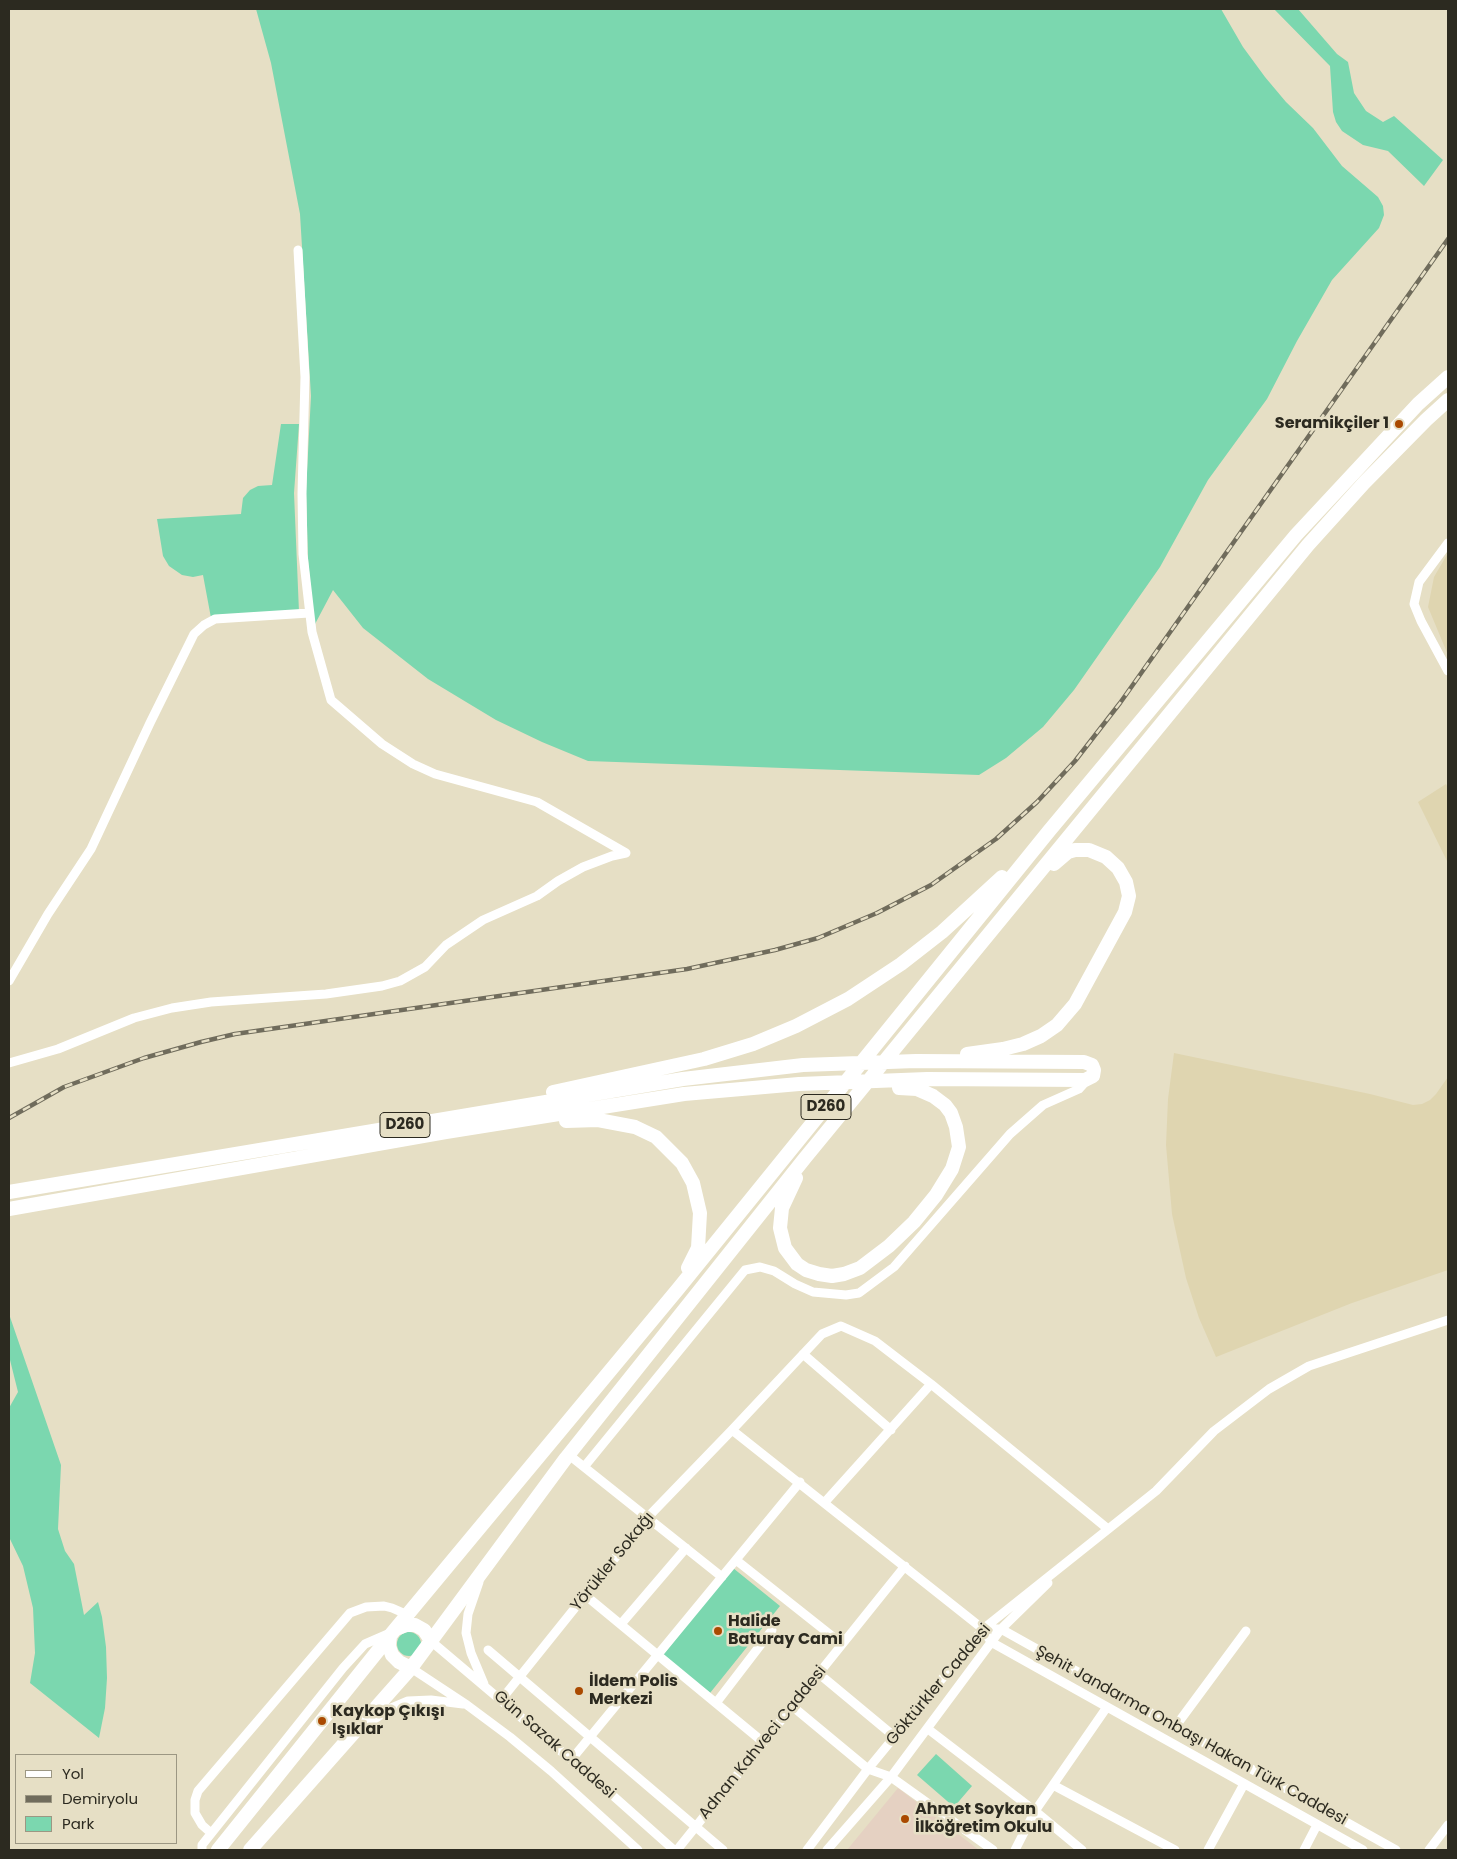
<!DOCTYPE html>
<html>
<head>
<meta charset="utf-8">
<style>
	body { margin:0 }
	#map { position:relative; width:1457px; height:1859px; overflow:hidden; background:#e6dfc5; font-family:Poppins,sans-serif }
	canvas { display:block }
	.frame { position:absolute; inset:0; border:10px solid #2c2a20; pointer-events:none }
	.legend { position:absolute; left:15px; top:1754px; width:162px; height:90px; box-sizing:border-box; background:#e6dfc5; border:1px solid #9c9783; margin:0; padding:6px 9px; list-style:none; font-size:15px; color:#2c2a20 }
	.legend li { display:flex; align-items:center; gap:10px; height:25px }
	.legend b { width:25px; border:1px solid #9c9783 }
</style>
</head>
<body>
<div id="map">
<canvas width="1457" height="1859"></canvas>
<div class="frame"></div>
<ul class="legend">
<li><b style="height:6px;background:#fff"></b>Yol</li>
<li><b style="height:6px;background:#706c5c"></b>Demiryolu</li>
<li><b style="height:14px;background:#7bd7af"></b>Park</li>
</ul>
</div>
<script>
const g = document.querySelector('canvas').getContext('2d');
g.lineJoin = 'round';
function fill(path, color) {
  g.fillStyle = color;
  g.fill(path, 'evenodd');
}
function toPath(rows) {
  const path = new Path2D();
  for (const r of rows) {
    if (r.length === 3) {
      path.moveTo(r[0] + r[2], r[1]);
      path.arc(r[0], r[1], r[2], 0, 2 * Math.PI);
      continue;
    }
    path.moveTo(r[0], r[1]);
    for (let i = 2; i < r.length; i += 2) path.lineTo(r[i], r[i + 1]);
  }
  return path;
}
function trace(path, color, width, dash) {
  g.strokeStyle = color;
  g.lineWidth = width;
  g.lineCap = dash ? 'butt' : 'round';
  g.setLineDash(dash || []);
  g.stroke(path);
}
function drawText(font, color, halo, rows, align = 'center') {
  g.font = font + ' Poppins,sans-serif';
  g.lineWidth = 5;
  g.setLineDash([]);
  g.textBaseline = 'middle';
  g.strokeStyle = halo;
  g.fillStyle = color;
  for (const [text, x, y, turn = 0] of rows) {
    g.save();
    g.translate(x, y);
    g.rotate((+turn || 0) * Math.PI / 180);
    g.textAlign = isNaN(turn) ? turn : align;
    if (halo) g.strokeText(text, 0, 0);
    g.fillText(text, 0, 0);
    g.restore();
  }
}
const education = toPath([
	[898,1788,979,1850,847,1850]
]);
const green = toPath([
	[256,9,1221,9,1243,47,1265,77,1286,102,1313,128,1342,166,1378,197,1383,206,1384,215,1379,228,1332,280,1297,341,1267,399,1208,480,1160,567,1074,690,1043,727,1006,758,979,775,588,761,542,742,496,720,428,679,363,628,333,590,314,626,308,559,306,491,311,396,300,214,271,63],
	[1274,9,1298,9,1337,54,1348,62,1354,93,1366,111,1383,122,1394,116,1443,160,1424,186,1388,151,1363,145,1342,131,1336,122,1333,112,1330,66],
	[281,424,299,424,294,493,299,612,211,618,203,575,193,577,182,575,169,566,163,556,157,519,241,514,243,498,250,490,258,486,272,485],
	[9,1314,61,1465,58,1529,65,1551,74,1564,84,1615,98,1602,102,1617,106,1647,107,1678,105,1708,99,1738,30,1683,35,1653,33,1608,23,1566,9,1537,9,1408,18,1392,9,1356],
	[733,1568,780,1606,710,1693,663,1655],
	[409,1644,12],
	[936,1754,972,1786,954,1807,917,1775]
]);
const sand = toPath([
	[1448,553,1448,655,1428,607,1434,577],
	[1446,784,1448,788,1448,863,1418,802],
	[1174,1053,1370,1094,1413,1105,1422,1104,1430,1100,1436,1094,1448,1077,1448,1270,1352,1303,1216,1357,1199,1318,1186,1278,1172,1214,1166,1145,1168,1099]
]);
const minor = toPath([
	[298,250,305,377,302,494,303,554,312,632,331,700,382,744,413,764,435,774,537,802,626,853],
	[1448,543,1419,582,1414,604,1421,621,1448,671],
	[9,981,48,914,91,849,150,723,194,634,204,625,215,619,309,613],
	[9,1063,58,1049,134,1018,172,1008,211,1002,326,994,382,986,400,981,425,967,446,945,483,920,537,896,558,881,583,867,612,856,626,853],
	[803,1354,891,1430],
	[732,1430,983,1629,991,1642,1363,1850],
	[569,1455,722,1577],
	[584,1467,745,1270,760,1267,774,1271,795,1284,813,1292,846,1295,859,1293,894,1267,1010,1134,1043,1105,1079,1089,1088,1079],
	[825,1502,931,1384],
	[736,1560,842,1644],
	[479,1582,468,1614,466,1633,471,1653,484,1684],
	[585,1595,763,1742],
	[621,1624,686,1548],
	[983,1629,1001,1629,1396,1850],
	[432,1642,601,1785,674,1850],
	[488,1650,723,1850],
	[411,1668,467,1705,510,1737,551,1771,638,1850],
	[818,1673,895,1737],
	[501,1700,648,1517,732,1430,822,1334,841,1326,875,1341,931,1384,1108,1529],
	[716,1703,772,1630],
	[792,1706,868,1769,891,1777,993,1850],
	[366,1725,389,1709,408,1701,431,1700,463,1704],
	[1175,1727,1246,1631],
	[928,1729,1035,1811,1082,1850],
	[571,1760,800,1482],
	[1053,1785,1175,1850],
	[211,1833,202,1825,195,1813,195,1800,198,1791,350,1613,366,1607,384,1606,392,1608,408,1615],
	[202,1850,202,1845,343,1668,365,1644,388,1634],
	[677,1850,905,1566],
	[807,1850,868,1769,983,1629,1156,1491,1214,1431,1269,1389,1309,1366,1448,1320],
	[827,1850,891,1777,1001,1629,1048,1583],
	[1015,1850,1035,1811,1107,1707],
	[1208,1850,1244,1784],
	[1304,1850,1317,1825],
	[1429,1850,1448,1825]
]);
const highway = toPath([
	[967,1054,1003,1049,1023,1044,1041,1036,1057,1025,1075,1004,1125,912,1129,896,1126,882,1118,868,1106,857,1089,850,1075,850,1068,852,1054,864],
	[553,1092,704,1059,753,1044,796,1026,848,999,901,964,942,932,1002,877],
	[566,1121,598,1120,635,1127,656,1137,682,1163,693,1183,700,1213,698,1248,688,1268],
	[796,1178,782,1208,780,1228,785,1248,797,1264,806,1270,819,1274,832,1276,844,1274,860,1268,889,1246,914,1222,936,1195,952,1169,959,1147,956,1127,951,1113,945,1105,933,1096,917,1089,899,1088],
	[9,1192,683,1079,803,1065,916,1061,1084,1062,1092,1065,1094,1070,1093,1076,1085,1080,927,1079,799,1084,684,1094,446,1132,9,1209],
	[396,1629,406,1625,415,1625,424,1630,432,1642],
	[390,1636,389,1646,392,1655,399,1662,411,1668],
	[218,1850,393,1632,678,1289,1049,831,1296,535,1418,404,1448,377],
	[250,1850,411,1668,566,1458,805,1158,1308,545,1364,483,1426,420,1448,400]
]);
const rail = toPath([
	[9,1118,64,1087,144,1058,201,1042,235,1034,687,969,775,950,818,938,877,913,931,885,996,839,1037,802,1075,761,1120,703,1448,239]
]);
const markers = [
	[1399,424,5,"#aa4a01"],
	[718,1631,5,"#aa4a01"],
	[579,1691,5,"#aa4a01"],
	[322,1721,5,"#aa4a01"],
	[905,1819,5,"#aa4a01"]
];
const shields = [
	[826,1107,50],
	[405,1125,50]
];
const shieldNames = [
	["D260",826,1107],
	["D260",405,1125]
];
const poiNames = [
	["Seramikçiler 1",1389,424,"right"],
	["Halide",728,1622],
	["Baturay Cami",728,1640],
	["İldem Polis",589,1682],
	["Merkezi",589,1700],
	["Kaykop Çıkışı",332,1712],
	["Işıklar",332,1730],
	["Ahmet Soykan",915,1810],
	["İlköğretim Okulu",915,1828]
];
const streetNames = [
	["Yörükler Sokağı",613,1562,-51],
	["Göktürkler Caddesi",939,1685,-50],
	["Şehit Jandarma Onbaşı Hakan Türk Caddesi",1191,1736,29],
	["Adnan Kahveci Caddesi",763,1743,-51],
	["Gün Sazak Caddesi",554,1745,41]
];
fill(education, '#e5d1c2');
fill(green, '#7bd7af');
fill(sand, '#dfd5b0');
trace(minor, '#fff', 9);
trace(highway, '#fff', 14);
trace(rail, '#706c5c', 4.5);
trace(rail, '#e6dfc5', 2.5, [8]);
for (const [x, y, r, color] of markers) {
  const dot = new Path2D();
  dot.arc(x, y, r, 0, 2 * Math.PI);
  g.fillStyle = color;
  g.fill(dot);
  trace(dot, '#e6dfc5', 2);
}
for (const [x, y, w] of shields) {
  const box = new Path2D();
  box.roundRect(x - w / 2, y - 12.5, w, 25, 4);
  g.fillStyle = '#e6dfc5';
  g.fill(box);
  trace(box, '#2c2a20', 1);
}
drawText('bold 15px', '#2c2a20', null, shieldNames);
drawText('bold 16px', '#2c2a20', '#e6dfc5', poiNames, 'left');
drawText('16px', '#2c2a20', '#e6dfc5', streetNames);
</script>
</body>
</html>
